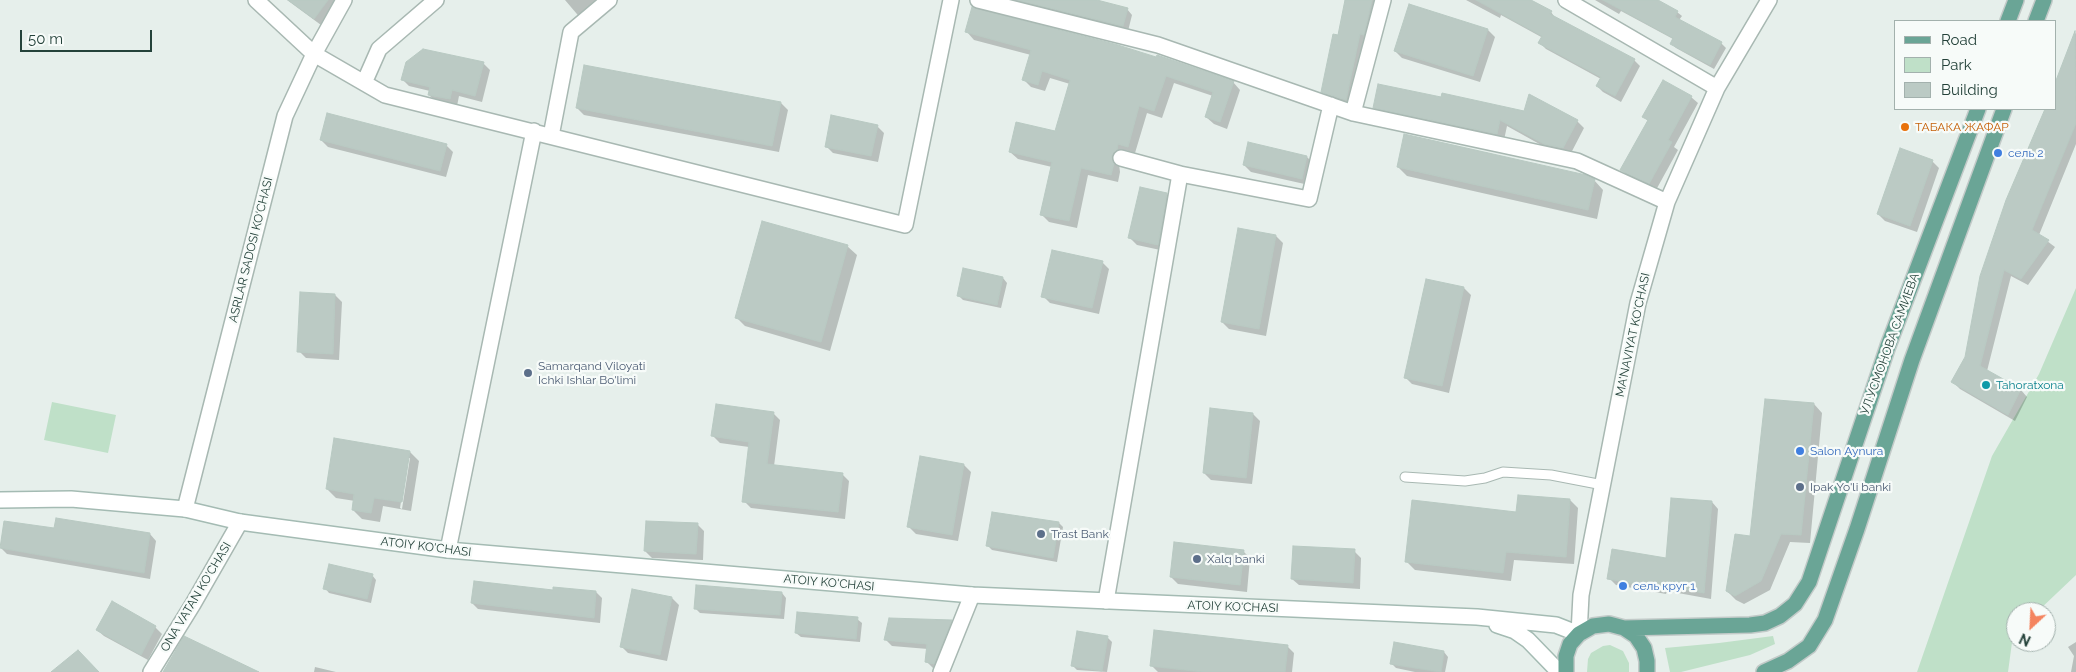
<!DOCTYPE html>
<html>
<head>
<meta charset="utf-8">
<style>
	body { margin:0 }
	#map { position:relative; width:2076px; height:672px; overflow:hidden; background:#e6efeb; font-family:Raleway,sans-serif }
	canvas { display:block }
	.legend { position:absolute; left:1894px; top:20px; width:162px; height:90px; box-sizing:border-box; background:#f7fbf9; border:1px solid #a3b1ad; margin:0; padding:6px 9px; list-style:none; font-size:15px; color:#24423a }
	.legend li { display:flex; align-items:center; gap:10px; height:25px }
	.legend b { width:25px; border:1px solid #a3b1ad }
	.north { position:absolute; left:2006px; top:602px; width:50px; height:50px; box-sizing:border-box; background:#f7fbf9; border:1px solid #a3b1ad; border-radius:50%; rotate:205deg; font-size:14px; font-weight:700; line-height:20px; text-align:center; color:#24423a }
	.north::after { content:''; display:block; margin:auto; width:18px; height:22px; background:#f4845f; clip-path:polygon(50% 0,100% 100%,50% 72%,0 100%) }
	.scale { position:absolute; left:20px; top:30px; width:132px; height:22px; box-sizing:border-box; border:2px solid #24423a; border-top:0; padding-left:6px; font-size:15px; line-height:18px; white-space:nowrap; color:#24423a; -webkit-text-stroke:4px #f7fbf9; paint-order:stroke }
</style>
</head>
<body>
<div id="map">
<canvas width="2076" height="672"></canvas>
<ul class="legend">
<li><b style="height:6px;background:#6aa596"></b>Road</li>
<li><b style="height:14px;background:#bfe0c8"></b>Park</li>
<li><b style="height:14px;background:#bbcac4"></b>Building</li>
</ul>
<div class="north">N</div>
<div class="scale">50 m</div>
</div>
<script>
const g = document.querySelector('canvas').getContext('2d');
g.lineJoin = 'round';
function fill(path, color) {
  g.fillStyle = color;
  g.fill(path, 'evenodd');
}
function toPath(rows) {
  const path = new Path2D();
  for (const r of rows) {
    path.moveTo(r[0], r[1]);
    for (let i = 2; i < r.length; i += 2) path.lineTo(r[i], r[i + 1]);
  }
  return path;
}
function trace(path, color, width, dash) {
  g.strokeStyle = color;
  g.lineWidth = width;
  g.lineCap = dash ? 'butt' : 'round';
  g.setLineDash(dash || []);
  g.stroke(path);
}
function drawText(font, color, halo, rows, align = 'center') {
  g.font = font + ' Raleway,sans-serif';
  g.lineWidth = 4.5;
  g.setLineDash([]);
  g.textBaseline = 'middle';
  g.strokeStyle = halo;
  g.fillStyle = color;
  for (const [text, x, y, turn = 0] of rows) {
    g.save();
    g.translate(x, y);
    g.rotate((+turn || 0) * Math.PI / 180);
    g.textAlign = isNaN(turn) ? turn : align;
    if (halo) g.strokeText(text, 0, 0);
    g.fillText(text, 0, 0);
    g.restore();
  }
}
const green = toPath([
	[2076,288,2076,575,2037,612,2016,612,2016,632,2013,635,2008,672,1917,672,1992,456,2039,374],
	[52,402,116,415,108,453,44,440],
	[1773,636,1775,644,1750,655,1681,672,1670,672,1665,648,1719,643],
	[1610,645,1623,651,1629,663,1629,672,1587,672,1588,659,1591,653,1603,646]
]);
const shadow = toPath([
	[287,0,339,0,321,25],
	[565,0,608,0,582,20],
	[1003,0,1092,0,1127,9,1132,15,1128,31],
	[1346,0,1378,0,1369,39,1365,39,1351,105,1328,97,1322,91,1339,36],
	[1466,0,1529,0,1551,12,1556,19,1634,60,1640,66,1621,102,1603,92,1597,86,1601,79,1546,49,1540,43,1543,38,1501,15,1500,18],
	[1595,0,1655,0,1677,12,1682,16,1679,20,1721,43,1726,48,1714,69,1676,48,1671,43,1673,39,1621,11,1619,14],
	[1410,5,1488,30,1495,37,1480,82,1402,58,1395,51],
	[967,32,1233,82,1240,90,1227,129,1214,124,1206,117,1213,96,1174,83,1162,118,1147,113,1135,153,1125,150,1124,158,1119,164,1120,172,1118,182,1088,175,1077,228,1049,222,1041,214,1052,167,1018,159,1010,152,1056,133,1070,84,1050,78,1045,91,1031,87,1023,79,1031,55,974,40],
	[2076,32,2076,144,2039,235,2055,247,2028,285,2011,276,1987,371,2021,390,2027,397,2015,421,1960,389,1953,382,1966,358,2007,201,2046,109,2055,109,2055,86],
	[483,63,490,70,482,102,459,96,457,106,436,102,429,95,430,91,409,86,402,79],
	[1691,97,1698,103,1674,147,1678,150,1656,190,1629,177,1622,170,1648,121,1644,117],
	[1442,99,1577,121,1584,128,1570,155,1552,151,1507,126,1504,140,1381,114,1374,107],
	[781,103,788,110,779,152,584,115,577,108],
	[877,126,884,133,878,162,833,153,826,146],
	[1405,135,1493,154,1495,156,1594,180,1603,190,1597,219,1407,176,1398,167],
	[321,140,446,145,453,152,446,177,328,147],
	[1249,144,1307,157,1314,164,1309,185,1251,172,1244,165],
	[1932,161,1939,168,1917,232,1885,221,1878,214],
	[1167,194,1173,201,1165,251,1137,245,1130,238],
	[1276,236,1283,243,1266,336,1229,329,1222,322],
	[847,246,857,255,830,351,745,326,736,317],
	[1102,262,1109,269,1099,314,1050,303,1043,296],
	[1003,278,1007,283,1001,308,963,300,958,295],
	[1427,280,1464,288,1471,295,1449,393,1412,384,1405,377],
	[335,295,342,302,339,360,306,358,299,351],
	[1814,404,1822,413,1810,543,1790,542,1770,590,1744,604,1736,600,1727,591],
	[773,413,780,420,774,466,842,474,849,481,845,519,751,508,744,501,749,447,720,443,713,436],
	[1253,414,1260,421,1252,484,1211,480,1204,473],
	[410,452,419,461,411,511,383,506,380,522,362,519,353,510,355,501,336,498,327,489],
	[408,458,410,458,402,509,400,508],
	[921,458,964,465,971,472,958,541,916,534,909,527],
	[1570,500,1578,508,1574,564,1514,560,1511,581,1415,570,1406,561,1518,513],
	[1712,502,1718,509,1711,599,1667,591,1666,594,1616,585,1609,578,1667,560],
	[1059,523,1063,527,1057,562,992,550,988,546],
	[697,524,704,531,703,560,652,558,645,551],
	[55,530,150,534,156,541,150,579,7,554,1,548],
	[1243,551,1250,558,1247,592,1178,584,1171,577],
	[1354,551,1361,558,1360,589,1299,585,1292,579],
	[372,575,376,580,371,603,329,593,325,588],
	[554,592,596,592,602,598,600,623,478,609,472,603],
	[782,593,786,598,784,619,700,613,695,608],
	[672,598,679,605,667,661,628,653,621,646],
	[857,619,862,623,860,642,801,637,796,633],
	[951,621,958,628,941,670,933,668,926,661,928,649,892,646,885,639],
	[155,627,162,634,148,660,104,636,97,630],
	[1108,638,1112,642,1107,672,1077,670,1072,665],
	[2076,642,2076,672,2071,672,2074,656,2068,647],
	[1287,646,1294,653,1292,672,1158,672,1151,665],
	[1444,652,1448,657,1445,672,1415,672,1396,668,1392,664],
	[315,667,336,672,314,672]
]);
const building = toPath([
	[288,0,328,0,314,19,288,0],
	[1017,0,1097,0,1128,8,1123,26,1017,0],
	[1345,0,1372,0,1364,35,1360,34,1346,100,1321,92,1333,34,1338,35,1345,0],
	[1476,0,1531,0,1552,11,1550,14,1635,59,1615,96,1596,86,1601,77,1538,43,1542,36,1476,0],
	[1603,0,1658,0,1678,11,1675,17,1722,42,1710,65,1670,44,1673,38,1603,0],
	[1409,4,1488,29,1473,76,1394,51,1409,4],
	[972,7,1118,45,1156,57,1157,55,1234,81,1220,122,1205,117,1213,92,1166,76,1154,111,1139,106,1128,147,1118,144,1117,150,1112,156,1114,163,1111,175,1081,168,1069,221,1040,215,1052,162,1009,152,1016,122,1055,131,1070,80,1042,71,1038,85,1022,80,1031,50,965,32,972,7],
	[2075,31,2076,123,2032,230,2049,240,2021,279,2004,270,1980,366,2021,389,2008,415,1951,382,1965,357,1980,276,2006,200,2045,109,2055,109,2055,83,2075,31],
	[423,49,484,62,475,96,452,90,450,99,428,95,430,87,401,80,406,62,423,49],
	[584,65,781,102,772,146,576,108,584,65],
	[1663,80,1692,96,1668,140,1672,142,1649,184,1620,170,1648,120,1642,117,1663,80],
	[1378,84,1441,97,1442,93,1524,111,1529,94,1578,120,1563,148,1544,144,1500,120,1497,134,1373,108,1378,84],
	[327,113,447,144,440,171,320,140,327,113],
	[831,115,878,125,871,156,825,147,831,115],
	[1404,134,1586,175,1595,179,1588,210,1397,167,1404,134],
	[1248,142,1307,156,1302,179,1243,165,1248,142],
	[1900,148,1933,160,1910,226,1877,214,1900,148],
	[1140,187,1167,193,1158,245,1128,238,1140,187],
	[762,221,848,245,821,342,735,318,762,221],
	[1238,228,1276,235,1259,329,1221,322,1238,228],
	[1052,250,1103,261,1092,308,1041,297,1052,250],
	[963,268,1003,277,997,305,957,296,963,268],
	[1426,279,1464,287,1442,386,1404,378,1426,279],
	[300,292,335,294,333,354,297,352,300,292],
	[1765,399,1814,403,1801,535,1781,534,1761,581,1735,596,1726,591,1735,534,1750,536,1765,399],
	[716,404,774,412,767,464,843,473,838,512,742,502,749,442,711,436,716,404],
	[1210,408,1253,413,1246,478,1203,473,1210,408],
	[334,438,410,451,402,502,374,498,371,513,352,510,354,494,326,489,334,438],
	[920,456,964,464,952,535,907,527,920,456],
	[1518,495,1570,499,1566,557,1506,552,1503,573,1405,562,1412,500,1516,512,1518,495],
	[1671,498,1712,501,1704,593,1660,585,1660,588,1607,579,1612,549,1666,558,1671,498],
	[992,512,1059,522,1053,558,986,546,992,512],
	[56,518,150,533,144,573,0,548,4,521,54,528,56,518],
	[646,521,698,523,696,554,644,551,646,521],
	[1174,542,1244,550,1240,585,1170,577,1174,542],
	[1293,546,1355,549,1353,583,1291,579,1293,546],
	[329,564,373,574,367,599,323,589,329,564],
	[474,581,553,590,553,587,596,591,594,618,471,603,474,581],
	[696,585,782,592,780,615,694,609,696,585],
	[632,589,672,597,660,655,620,647,632,589],
	[112,601,156,626,141,655,96,630,112,601],
	[797,612,858,617,856,639,795,633,797,612],
	[889,618,952,620,934,664,925,662,927,644,884,640,889,618],
	[1154,630,1288,645,1285,672,1203,672,1150,666,1154,630],
	[1077,631,1108,636,1102,671,1071,666,1077,631],
	[184,636,259,672,163,672,184,636],
	[1394,642,1444,651,1441,672,1390,664,1394,642],
	[78,650,99,672,51,672,78,650]
]);
const lane = toPath([
	[1405,477,1465,481,1485,478,1503,472,1551,475,1603,485]
]);
const street = toPath([
	[256,0,314,54,385,95,905,225,951,0],
	[978,0,1158,45,1353,113,1577,161,1667,202],
	[1566,0,1717,88],
	[364,83,379,49,436,0],
	[1353,113,1383,0],
	[551,136,571,32,609,0],
	[1180,174,1309,199,1331,105],
	[185,509,285,116,314,54,344,0],
	[448,550,534,131],
	[1106,601,1180,174,1121,158],
	[1579,634,1581,595,1638,303,1667,202,1717,88,1769,0],
	[151,672,193,604,240,522],
	[941,672,972,595]
]);
const secondary = toPath([
	[0,500,71,499,185,509,240,522,448,550,972,595,1477,617,1556,625,1579,634],
	[1497,625,1515,631,1528,640,1559,672]
]);
const primary = toPath([
	[2008,21,2016,0],
	[2036,21,2044,0],
	[1624,628,1636,636,1644,648,1647,661,1647,672],
	[1566,672,1566,656,1570,644,1579,634,1593,626,1609,624,1624,628,1750,625,1765,623,1780,616,1795,604,1809,582,1888,346,1978,109],
	[1764,672,1788,661,1809,646,1825,620,1857,529,1912,360,2004,109]
]);
const markers = [
	[1905,127,5,"#e8710a"],
	[1998,153,5,"#3f7fe0"],
	[528,373,5,"#5c6f8a"],
	[1986,385,5,"#0f9aa8"],
	[1800,451,5,"#3f7fe0"],
	[1800,487,5,"#5c6f8a"],
	[1041,534,5,"#5c6f8a"],
	[1197,559,5,"#5c6f8a"],
	[1623,586,5,"#3f7fe0"]
];
const foodNames = [
	["ТАБАКА ЖАФАР",1915,127]
];
const shopNames = [
	["сель 2",2008,153],
	["Salon Aynura",1810,451],
	["сель круг 1",1633,586]
];
const streetNames = [
	["ASRLAR SADOSI KO'CHASI",251,250,-76],
	["MA'NAVIYAT KO'CHASI",1633,335,-78],
	["УЛ.УСМОНОВА САМИЕВА",1890,344,-70],
	["ATOIY KO'CHASI",426,547,7],
	["ATOIY KO'CHASI",829,583,5],
	["ONA VATAN KO'CHASI",196,597,-59],
	["ATOIY KO'CHASI",1233,607,2]
];
const serviceNames = [
	["Samarqand Viloyati",538,366],
	["Ichki Ishlar Bo'limi",538,380],
	["Ipak Yo'li banki",1810,487],
	["Trast Bank",1051,534],
	["Xalq banki",1207,559]
];
const cultureNames = [
	["Tahoratxona",1996,385]
];
fill(green, '#bfe0c8');
fill(shadow, '#0003');
fill(building, '#bbcac4');
trace(building, '#b8c9c2', 1);
trace(lane, '#a8b8b2', 11);
trace(street, '#a8b8b2', 18);
trace(secondary, '#a4bbb3', 18);
trace(primary, '#c2cac8', 18);
trace(lane, '#fff', 9);
trace(street, '#fff', 15);
trace(secondary, '#fff', 15);
trace(primary, '#6aa596', 15);
for (const [x, y, r, color] of markers) {
  const dot = new Path2D();
  dot.arc(x, y, r, 0, 2 * Math.PI);
  g.fillStyle = color;
  g.fill(dot);
  trace(dot, '#f7fbf9', 2);
}
drawText('12px', '#c56008', '#f7fbf9', foodNames, 'left');
drawText('12px', '#366cbe', '#f7fbf9', shopNames, 'left');
drawText('12px', '#24423a', '#f7fbf9', streetNames);
drawText('12px', '#4e5e75', '#f7fbf9', serviceNames, 'left');
drawText('12px', '#0d838f', '#f7fbf9', cultureNames, 'left');
</script>
</body>
</html>
